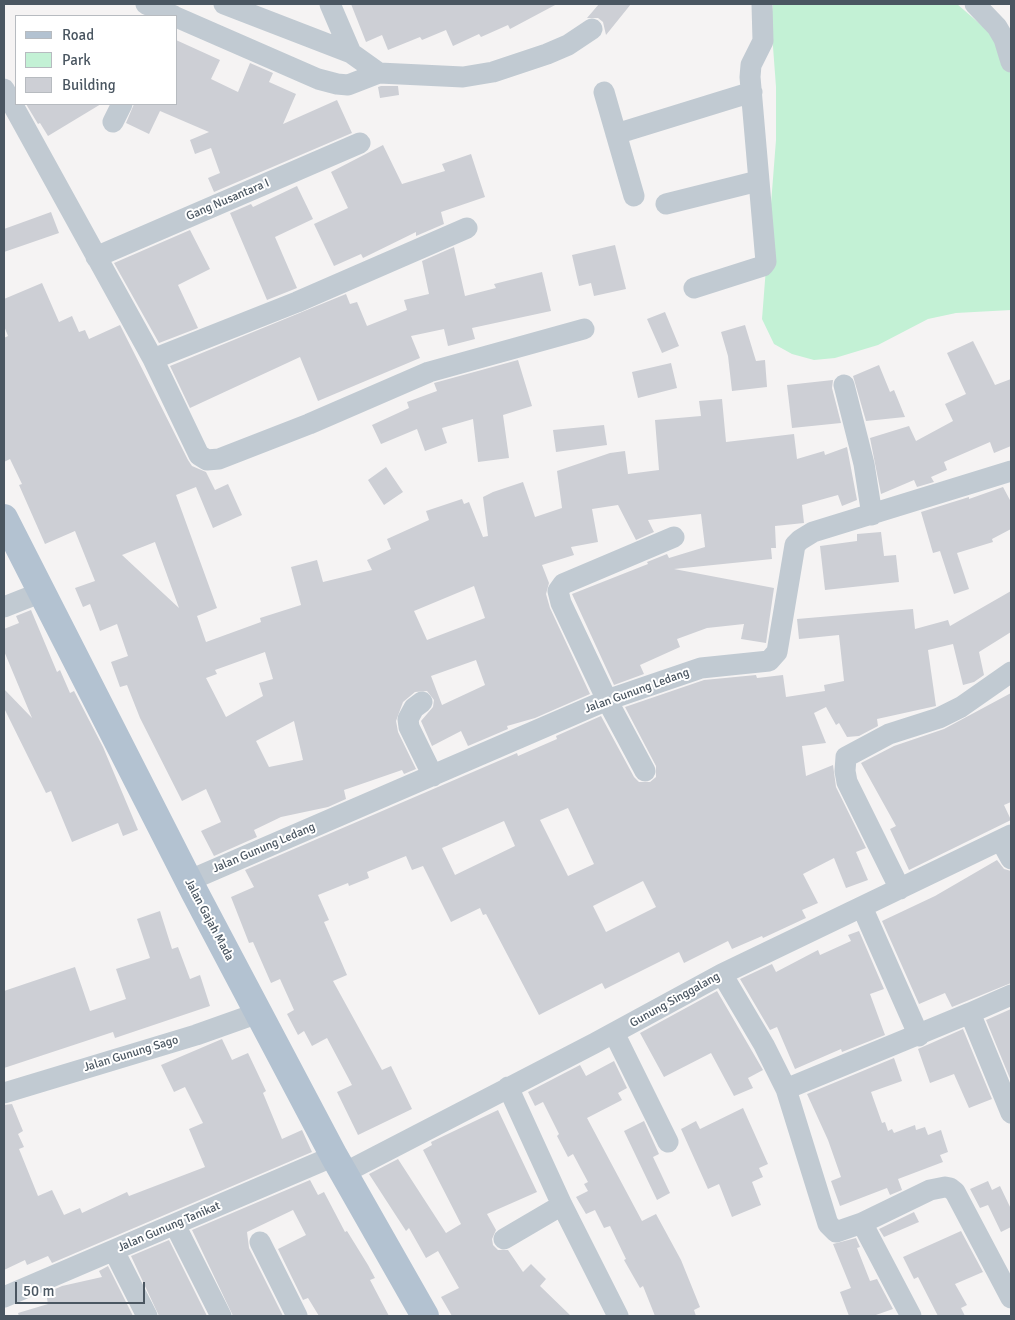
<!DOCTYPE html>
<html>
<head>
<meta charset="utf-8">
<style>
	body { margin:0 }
	#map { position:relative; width:1015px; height:1320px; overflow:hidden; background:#f5f3f3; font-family:Signika,sans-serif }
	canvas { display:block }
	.frame { position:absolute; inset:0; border:5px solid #4a5661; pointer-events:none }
	.legend { position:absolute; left:15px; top:15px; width:162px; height:90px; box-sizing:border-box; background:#fff; border:1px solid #b7bbc0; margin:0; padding:6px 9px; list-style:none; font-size:15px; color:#4a5661 }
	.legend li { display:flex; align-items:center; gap:10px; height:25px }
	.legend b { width:25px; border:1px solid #b7bbc0 }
	.scale { position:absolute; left:15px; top:1282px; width:130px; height:22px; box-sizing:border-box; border:2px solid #4a5661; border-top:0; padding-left:6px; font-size:15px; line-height:18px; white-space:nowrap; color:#4a5661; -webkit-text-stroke:4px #fff; paint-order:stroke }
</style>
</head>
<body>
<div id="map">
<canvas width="1015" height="1320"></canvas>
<div class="frame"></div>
<ul class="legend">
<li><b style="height:6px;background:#b3c2d1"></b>Road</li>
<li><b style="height:14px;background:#c3f1d5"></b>Park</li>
<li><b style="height:14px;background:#cdcfd5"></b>Building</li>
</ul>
<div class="scale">50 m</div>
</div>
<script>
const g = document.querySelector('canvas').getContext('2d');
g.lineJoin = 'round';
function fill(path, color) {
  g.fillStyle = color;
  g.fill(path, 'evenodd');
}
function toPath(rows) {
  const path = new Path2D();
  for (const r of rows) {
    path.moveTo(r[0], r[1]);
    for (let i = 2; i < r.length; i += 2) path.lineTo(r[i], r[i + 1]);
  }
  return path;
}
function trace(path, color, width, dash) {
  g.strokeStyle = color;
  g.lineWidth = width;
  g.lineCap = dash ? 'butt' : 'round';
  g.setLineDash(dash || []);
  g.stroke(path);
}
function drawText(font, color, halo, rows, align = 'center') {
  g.font = font + ' Signika,sans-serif';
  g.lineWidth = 4;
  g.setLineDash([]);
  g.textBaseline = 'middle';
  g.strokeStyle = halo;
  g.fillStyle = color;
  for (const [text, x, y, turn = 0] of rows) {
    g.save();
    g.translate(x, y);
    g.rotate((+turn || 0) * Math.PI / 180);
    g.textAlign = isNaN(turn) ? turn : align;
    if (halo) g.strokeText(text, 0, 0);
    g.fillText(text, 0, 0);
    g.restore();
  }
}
const green = toPath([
	[773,4,957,4,994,36,1011,74,1011,310,956,313,928,319,878,345,835,358,814,360,792,354,774,344,762,319,776,140,776,87,771,20]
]);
const building = toPath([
	[351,4,557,4,510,29,508,25,481,37,479,34,453,46,446,30,422,40,420,37,388,50,382,35,366,42],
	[599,4,631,4,606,35,603,22,598,18,587,18],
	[176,40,220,60,211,79,238,92,250,63,273,73,269,82,296,94,283,124,337,100,352,133,214,192,208,178,220,173,211,148,195,154,190,140,209,132,160,111,149,134,126,123,134,104,176,104],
	[381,86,398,86,399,95,380,98,378,87],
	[26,104,101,104,48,136,40,123,38,124],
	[383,145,402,184,445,171,442,164,471,154,485,197,441,212,444,224,416,236,416,232,363,258,361,254,334,266,314,224,348,208,331,172],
	[297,186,313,219,275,237,297,288,267,300,230,213,251,204,253,207],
	[51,212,59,233,4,252,4,229],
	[190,230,210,269,178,285,198,328,159,343,114,263],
	[615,245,626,289,594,296,591,283,579,286,572,255],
	[454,247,465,296,496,288,494,284,542,272,551,311,472,328,475,339,448,346,444,329,411,336,420,358,318,401,300,357,190,408,170,366,346,294,350,304,357,302,367,326,407,310,404,300,429,294,422,261],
	[42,283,59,322,72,316,79,332,85,330,89,339,120,325,188,460,192,466,206,472,215,490,228,484,242,515,213,528,196,487,176,495,217,608,197,616,206,642,261,622,260,618,301,605,291,567,317,560,323,582,372,570,367,560,391,549,387,539,429,520,426,511,462,499,464,504,469,502,483,537,488,536,483,497,493,492,523,482,535,517,562,508,557,471,610,453,625,451,628,474,659,470,655,420,701,416,699,401,722,399,726,442,794,434,797,459,824,451,825,455,847,447,857,500,842,506,838,495,802,505,804,523,775,526,776,548,771,548,772,559,674,569,774,588,766,643,741,639,744,624,707,628,677,639,680,647,640,665,644,674,614,685,572,594,648,564,647,562,667,554,669,558,705,547,701,514,648,520,654,532,636,540,618,505,592,509,598,542,571,547,574,555,542,565,549,583,546,594,550,608,590,694,535,718,507,726,508,729,468,746,461,731,432,746,421,721,433,707,434,700,427,691,415,692,403,702,396,721,398,732,416,769,404,774,402,770,344,790,346,799,328,807,281,817,254,830,257,837,214,856,201,831,221,822,206,789,182,801,140,718,127,685,120,687,111,662,128,656,117,624,100,631,90,604,83,607,75,588,95,581,75,531,45,544,19,485,22,484,10,459,4,462,4,338,8,336,4,326,4,299],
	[155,542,179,608,122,555],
	[474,586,485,618,427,640,414,611],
	[265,652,273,679,259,683,263,696,226,717,206,678,217,674,215,670],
	[476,660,485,685,442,705,431,676],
	[294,721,303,760,269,767,256,741],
	[665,312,679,346,662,353,647,319],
	[745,325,756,361,765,360,767,387,732,391,728,356,721,332],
	[973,341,995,385,1011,379,1011,446,994,453,990,442,944,462,947,470,931,477,934,482,917,487,914,480,881,494,870,438,909,426,916,441,953,421,945,404,966,394,947,353],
	[518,360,532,406,503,415,509,458,478,462,473,419,442,428,447,443,425,451,417,429,381,444,372,425,409,408,407,402,437,391,434,383],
	[671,363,677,388,638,398,632,372],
	[879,365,890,392,894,390,905,417,866,421,853,376],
	[833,380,832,388,841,423,792,428,787,385],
	[604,425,607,445,556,452,553,430],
	[386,467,403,492,384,505,368,480],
	[1003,487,1011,502,1011,529,992,539,993,542,957,553,969,589,954,594,940,551,933,553,921,512,969,497,969,499],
	[881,532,884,556,896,555,899,582,825,590,820,546,857,541,857,534],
	[1011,591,1011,632,979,652,984,675,974,682,963,685,953,644,928,650,936,706,877,719,878,726,859,736,847,737,839,723,836,725,826,707,814,713,826,743,802,746,806,776,833,765,836,787,866,848,856,852,868,880,846,888,834,858,803,874,818,903,802,910,806,918,763,938,762,936,732,949,728,941,684,963,679,952,605,989,602,983,539,1015,486,914,483,915,480,908,451,922,423,866,412,870,406,856,367,872,369,878,349,886,348,883,318,895,329,920,324,922,347,975,333,981,382,1070,391,1066,412,1109,358,1135,337,1092,352,1085,327,1038,312,1046,304,1031,298,1035,287,1014,294,1010,280,979,271,983,253,942,249,943,231,897,254,887,245,870,517,753,518,756,557,739,556,736,601,716,634,777,639,782,650,782,656,777,656,766,625,707,704,680,756,675,757,678,783,675,786,697,825,691,824,685,844,681,839,635,799,639,797,619,913,609,915,629,948,620,950,626],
	[568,808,594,864,568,876,540,820],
	[504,821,515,846,455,875,442,848],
	[643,881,656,907,606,932,593,906],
	[31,610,57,672,60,670,70,693,74,691,103,747,138,830,123,836,118,823,72,842,51,791,46,793,4,708,4,689,32,718,4,651,4,629,19,623,16,616],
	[1011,693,1011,802,1004,805,1011,820,909,870,890,829,896,826,861,763,894,746,944,729],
	[997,860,1004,869,1011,871,1011,983,952,1007,945,993,919,1004,882,921,935,896],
	[160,911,172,949,178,947,190,979,200,975,210,1006,115,1038,113,1032,4,1068,4,991,75,967,90,1011,126,999,116,969,150,958,137,919],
	[859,931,884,989,870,994,885,1035,842,1052,841,1049,795,1069,777,1027,770,1030,740,979,772,964,776,972,818,950,820,955,851,941,848,935],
	[717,991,763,1070,748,1078,753,1088,734,1096,711,1053,664,1077,640,1033],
	[1011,1009,1011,1081,986,1020],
	[963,1029,992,1099,969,1108,954,1074,930,1083,918,1049],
	[222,1039,232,1060,248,1053,266,1091,263,1093,282,1139,302,1130,312,1152,52,1263,48,1256,27,1265,25,1260,4,1270,4,1105,12,1104,23,1131,18,1134,24,1147,19,1149,38,1196,52,1190,64,1215,80,1208,82,1213,127,1192,129,1196,205,1167,189,1129,203,1123,185,1087,174,1092,161,1065],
	[894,1058,902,1081,871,1092,882,1123,885,1122,888,1131,892,1129,894,1133,915,1125,916,1130,925,1127,928,1135,941,1130,948,1152,940,1155,943,1162,898,1179,902,1190,890,1195,887,1188,840,1206,831,1181,841,1177,828,1140,807,1094],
	[614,1061,627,1088,618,1093,622,1100,587,1118,642,1221,656,1214,681,1260,700,1307,694,1310,696,1316,655,1316,643,1286,640,1288,624,1260,626,1259,610,1226,604,1228,595,1210,586,1214,576,1197,588,1191,584,1184,588,1182,573,1154,568,1157,557,1136,559,1134,543,1102,535,1106,528,1092,580,1065,586,1076],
	[743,1108,768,1164,759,1168,763,1177,752,1182,761,1205,732,1217,719,1184,708,1189,681,1129,696,1121,700,1129],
	[498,1110,537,1192,487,1214,496,1230,492,1239,493,1245,498,1250,508,1250,523,1272,531,1264,546,1279,540,1286,571,1316,452,1316,441,1297,459,1288,438,1251,426,1258,409,1228,406,1231,369,1174,398,1159,446,1233,461,1224,423,1150,432,1145,431,1142],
	[644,1121,659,1154,653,1157,670,1193,657,1200,624,1131],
	[310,1180,318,1195,324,1192,345,1232,347,1231,368,1265,375,1278,370,1280,389,1316,319,1316,308,1298,303,1300,278,1249,306,1235,293,1210,247,1232,249,1248,283,1316,233,1316,192,1230],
	[988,1181,992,1190,1000,1186,1011,1209,1011,1227,1001,1232,988,1205,980,1208,970,1189],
	[914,1212,919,1222,884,1237,879,1229],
	[961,1231,983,1272,955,1284,967,1305,961,1308,965,1316,938,1316,918,1277,914,1279,903,1257],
	[856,1238,860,1247,857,1248,870,1281,877,1279,893,1309,873,1316,849,1316,840,1292,851,1288,833,1244],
	[169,1240,207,1316,159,1316,131,1256],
	[108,1266,133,1316,19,1316,18,1313,48,1304,46,1293,62,1286,102,1277,99,1271]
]);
const minor = toPath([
	[146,4,174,16],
	[224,4,351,53,379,73],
	[330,4,351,53],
	[975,4,997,27,1004,39,1011,62],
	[176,17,318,79,337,84,348,85,379,73,463,77,493,72,547,54,568,45,592,29],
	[4,89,153,359,199,455,207,460,219,459,309,424,429,372,584,329],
	[604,92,634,196],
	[113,122,122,104],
	[616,134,752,92],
	[666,204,758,181],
	[96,257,360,143],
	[694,288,763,266,766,262,750,77,751,65,763,41,762,4],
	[153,359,297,302,467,228],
	[844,385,864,464,872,515],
	[4,607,42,592],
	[422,702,414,708,408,719,409,727,433,776],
	[645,771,607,700,561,603,558,591,563,584,674,537],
	[1001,841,1011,859],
	[188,881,607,700,701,668,769,661,777,652,795,545,800,540,813,532,1011,471],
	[900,889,847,782,845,771,846,757,889,734,939,718,961,707,1011,672],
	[862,907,919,1036],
	[722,974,764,1045,786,1089,828,1224,836,1232,862,1223,911,1316],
	[970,1013,1011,995],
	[614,1033,668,1142],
	[508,1087,562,1205,618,1316],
	[786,1089,970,1013,1011,1113],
	[4,1093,196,1035,258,1013],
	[344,1173,595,1043,722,974,1011,835],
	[862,1223,930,1190,945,1187,950,1188,955,1192,1011,1298],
	[175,1225,221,1316],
	[504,1239,562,1205],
	[260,1242,297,1316],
	[114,1251,147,1316],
	[4,1297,334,1156]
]);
const major = toPath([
	[4,518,195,893,334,1156,425,1316]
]);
const streetNames = [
	["Gang Nusantara I",228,200,-23],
	["Jalan Gunung Ledang",637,691,-20],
	["Jalan Gunung Ledang",264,848,-23],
	["Jalan Gajah Mada",209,920,62],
	["Gunung Singgalang",675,1000,-29],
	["Jalan Gunung Sago",131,1054,-17],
	["Jalan Gunung Tanikat",169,1227,-23]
];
fill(green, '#c3f1d5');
fill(building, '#cdcfd5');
trace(minor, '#c1cad2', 21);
trace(major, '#b3c2d1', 28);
drawText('12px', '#4a5661', '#fff', streetNames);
</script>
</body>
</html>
